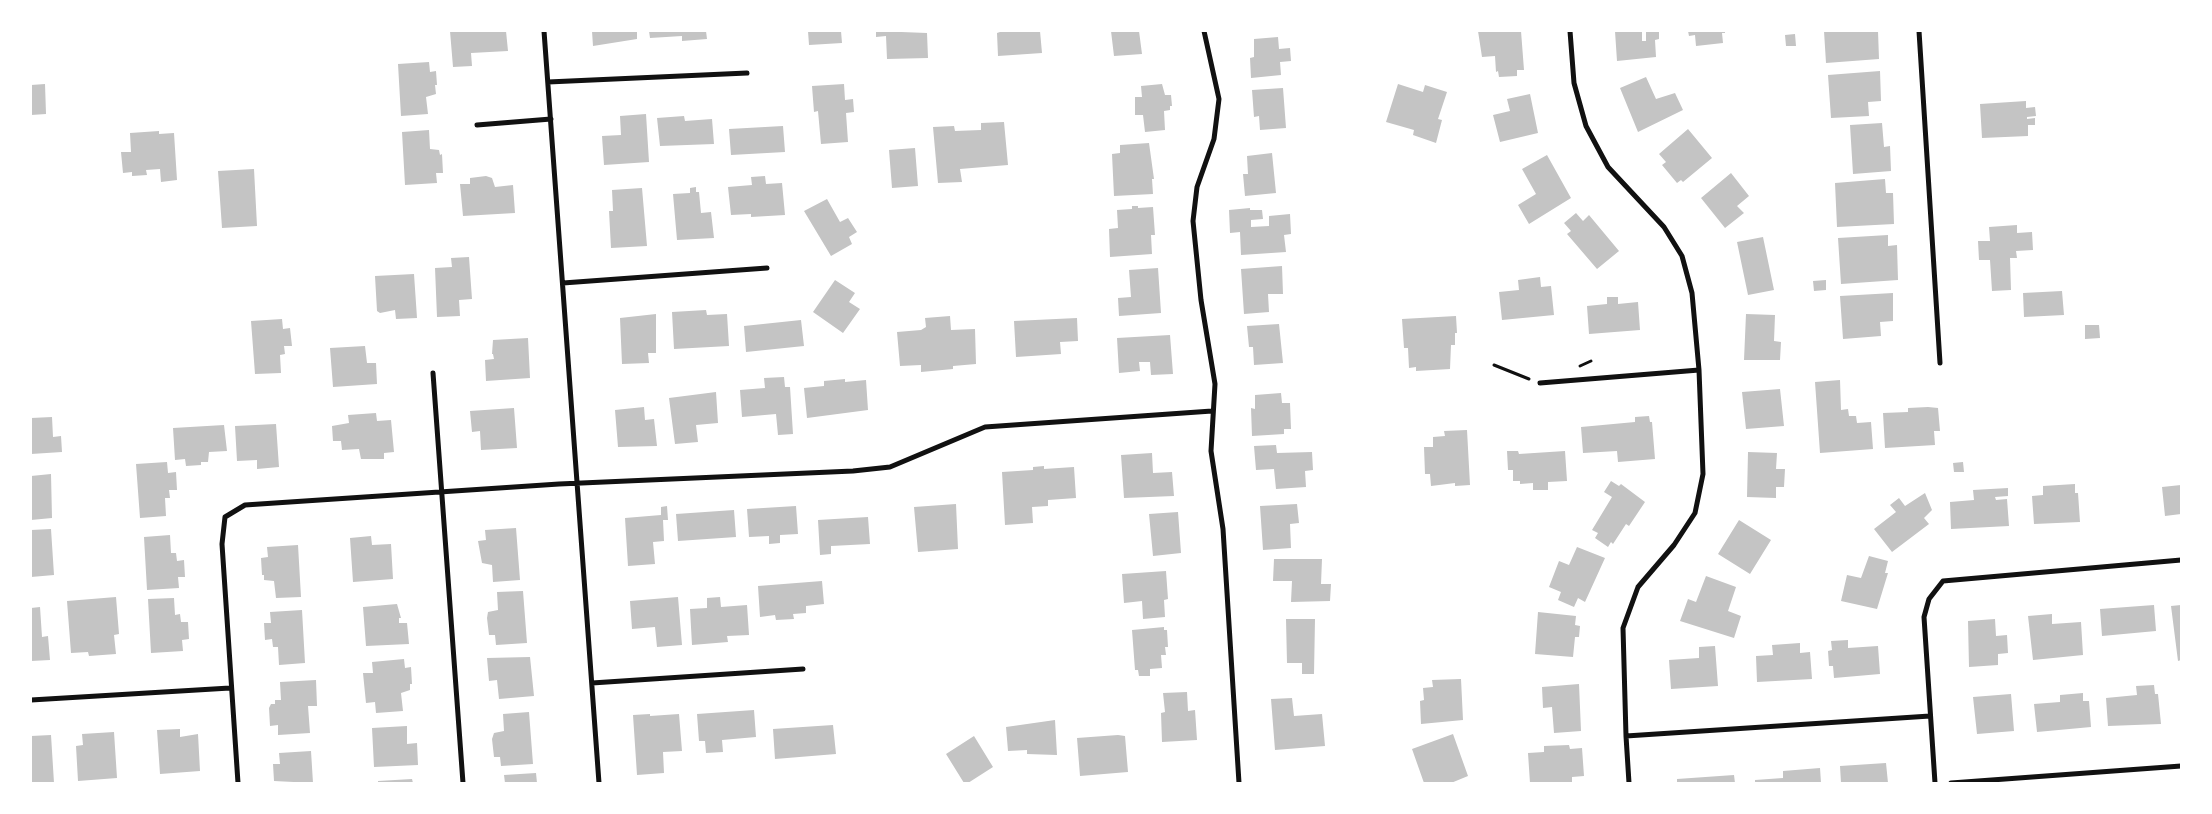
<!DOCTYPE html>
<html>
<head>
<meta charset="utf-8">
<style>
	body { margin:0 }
	#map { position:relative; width:2212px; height:814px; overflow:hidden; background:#fff; font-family:"Exo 2",sans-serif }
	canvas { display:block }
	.frame { position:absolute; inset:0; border:32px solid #fff; pointer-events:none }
</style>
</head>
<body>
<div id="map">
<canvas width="2212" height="814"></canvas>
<div class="frame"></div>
</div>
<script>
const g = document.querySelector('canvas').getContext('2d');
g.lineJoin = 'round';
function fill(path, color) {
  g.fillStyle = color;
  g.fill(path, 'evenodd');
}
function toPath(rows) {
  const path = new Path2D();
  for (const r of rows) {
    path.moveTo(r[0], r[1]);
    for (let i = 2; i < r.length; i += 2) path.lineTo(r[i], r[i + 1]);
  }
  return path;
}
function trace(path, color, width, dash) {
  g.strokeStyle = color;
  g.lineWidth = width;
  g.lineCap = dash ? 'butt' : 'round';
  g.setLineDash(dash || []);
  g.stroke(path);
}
const building = toPath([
	[450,31,506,31,508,51,471,53,472,66,453,67],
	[592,31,637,31,637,39,593,46],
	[649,31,706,31,707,39,682,41,682,36,650,38],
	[808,31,841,31,842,43,809,45],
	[876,31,927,33,928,58,887,59,886,36,876,37],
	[1003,31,1040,31,1042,53,998,56,997,33],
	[1111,31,1139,31,1142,54,1114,56],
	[1478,31,1521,31,1524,70,1517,70,1517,76,1499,77,1498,71,1496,72,1495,56,1482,57],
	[1615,31,1642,31,1642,41,1646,41,1646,31,1659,31,1659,39,1655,40,1656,57,1617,61],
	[1688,31,1725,31,1725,33,1722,33,1723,43,1696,46,1695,35,1689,36],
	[1824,31,1878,31,1879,59,1826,63],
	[1795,34,1796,46,1786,46,1785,35],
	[1278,37,1279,49,1290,48,1291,61,1280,62,1281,75,1251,78,1250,58,1254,57,1254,39],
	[429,62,430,72,436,71,437,85,435,85,436,94,426,97,428,114,401,116,398,64],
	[1880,71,1881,101,1868,102,1869,116,1831,118,1828,75],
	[1646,77,1656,99,1675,93,1683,110,1638,132,1620,88],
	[45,84,46,114,31,115,31,85],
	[844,84,845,100,853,99,854,112,846,113,848,142,821,144,818,111,814,112,812,86],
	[1162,84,1165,95,1171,95,1172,106,1170,106,1170,110,1164,111,1165,130,1145,132,1143,115,1135,115,1135,97,1142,97,1141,86],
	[1398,84,1423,92,1425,85,1447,92,1438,119,1442,120,1436,143,1413,135,1414,130,1386,122],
	[1283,88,1286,128,1260,130,1259,116,1254,117,1252,90],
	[1530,94,1538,133,1500,142,1493,115,1510,111,1507,99],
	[2026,101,2026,108,2035,107,2036,116,2027,117,2027,119,2035,118,2035,125,2028,125,2028,136,1982,138,1980,104],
	[646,114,649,162,604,165,602,136,621,135,620,116],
	[684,116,685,121,712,119,714,144,660,146,657,118],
	[1004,122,1008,165,960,169,962,182,938,183,933,127,954,126,955,131,981,130,981,123],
	[1882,123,1884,147,1890,146,1891,171,1853,174,1850,125],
	[783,126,785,152,731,155,729,129],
	[1688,129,1712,158,1683,182,1681,180,1677,183,1662,165,1666,162,1659,154],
	[429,130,430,149,439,150,440,155,442,154,443,173,436,173,437,183,405,185,402,132],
	[159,131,159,134,174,133,177,180,161,182,160,169,146,170,147,175,132,176,132,172,123,173,121,152,131,152,130,133],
	[1149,143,1154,179,1152,179,1153,194,1114,196,1112,154,1120,153,1120,145],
	[915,148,918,186,892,188,889,150],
	[1272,153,1276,193,1245,196,1243,174,1248,174,1247,156],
	[1547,155,1571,198,1529,224,1518,205,1536,194,1522,169],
	[254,169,257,226,222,228,218,171],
	[1731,173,1749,196,1737,206,1744,213,1725,228,1701,198],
	[486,176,492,178,495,187,513,185,515,213,463,216,460,184,470,184,470,178],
	[765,176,766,184,782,183,785,215,751,217,751,214,731,215,728,187,752,185,751,177],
	[1885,179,1886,193,1893,193,1894,224,1837,227,1835,183],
	[696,187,696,192,699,192,701,213,711,212,714,238,677,240,673,194,690,193,690,188],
	[642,188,647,246,611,248,609,211,613,211,612,190],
	[827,199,840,222,848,218,857,232,849,237,852,244,831,256,804,211],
	[1132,206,1138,206,1138,208,1153,207,1155,235,1151,235,1152,254,1110,257,1109,229,1118,228,1117,210,1132,209],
	[1250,208,1250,210,1262,210,1263,219,1251,220,1251,227,1269,226,1269,216,1290,214,1291,234,1284,235,1286,252,1241,255,1240,232,1230,233,1229,210],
	[1576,213,1583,221,1589,215,1619,251,1597,269,1567,234,1571,231,1564,223],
	[2017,225,2017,233,2032,232,2033,250,2016,251,2017,258,2010,258,2011,290,1992,291,1990,260,1979,260,1978,241,1990,241,1989,227],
	[1888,235,1888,246,1897,245,1898,280,1841,284,1838,238],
	[1763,237,1774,290,1748,295,1737,242],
	[469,257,472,299,459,300,460,316,437,317,435,268,452,267,451,258],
	[1282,266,1283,294,1268,294,1269,312,1244,314,1241,269],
	[1158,268,1161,313,1119,316,1118,298,1131,297,1129,270],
	[414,274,417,318,396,319,395,310,380,313,377,311,375,276],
	[1540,277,1541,287,1551,286,1554,315,1502,320,1499,292,1519,290,1518,280],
	[835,280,855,293,849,302,860,309,843,333,813,312],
	[1826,280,1826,290,1814,291,1813,281],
	[2062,291,2064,315,2024,317,2023,293],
	[1893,293,1893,321,1880,322,1881,336,1843,339,1840,296],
	[1607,297,1618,297,1618,304,1638,302,1640,330,1589,334,1587,306,1607,304],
	[706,310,707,315,727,314,729,346,674,349,672,312],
	[656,314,656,353,648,353,649,363,622,364,620,318],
	[1746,314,1775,315,1774,341,1781,342,1780,360,1744,360],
	[950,316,951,330,975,329,976,364,953,366,953,369,921,372,921,365,900,366,897,332,921,330,926,327,925,318],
	[1456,316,1457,333,1455,333,1455,345,1451,345,1450,369,1416,371,1416,367,1409,368,1408,348,1404,348,1402,319],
	[1077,318,1078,341,1060,342,1061,354,1016,357,1014,321],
	[282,319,283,329,290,328,292,346,284,346,285,354,280,355,281,373,255,374,251,321],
	[801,320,804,346,746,352,744,326],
	[1279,324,1283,363,1254,365,1253,347,1249,347,1247,326],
	[2085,325,2099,325,2100,338,2085,339],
	[1170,335,1173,374,1151,375,1150,362,1139,362,1140,371,1119,373,1117,338],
	[528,338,530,378,486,381,485,360,494,359,493,354,492,354,493,340],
	[365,346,367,363,376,363,377,384,333,387,330,348],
	[784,377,785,387,790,387,793,434,778,435,776,414,742,417,740,390,765,388,764,378],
	[845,379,845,382,866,380,868,410,807,418,804,388,824,386,824,381],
	[1840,380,1841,410,1848,409,1849,416,1856,416,1857,423,1871,422,1873,449,1820,453,1815,382],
	[1780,389,1784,426,1746,429,1742,392],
	[716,392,718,423,696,425,698,442,675,444,669,398],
	[1281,393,1282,403,1290,403,1291,429,1284,429,1284,434,1252,436,1251,408,1255,409,1255,395],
	[644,407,645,420,654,419,657,446,618,447,615,410],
	[1928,407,1938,408,1940,431,1934,431,1935,445,1885,448,1883,413,1908,412,1908,408],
	[514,408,517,448,481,450,480,431,472,432,470,411],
	[376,413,377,421,391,420,394,452,384,453,384,459,361,459,359,449,342,450,341,441,333,441,332,426,349,423,348,415],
	[1649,416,1650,422,1652,422,1655,459,1618,462,1617,451,1583,453,1581,427,1635,422,1635,417],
	[52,417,53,437,61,436,62,452,31,454,31,418],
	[276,424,279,467,257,469,257,460,237,461,235,426],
	[224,425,227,451,209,452,208,462,201,462,201,465,186,466,185,459,175,460,173,428],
	[1467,430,1470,485,1455,486,1455,483,1431,486,1430,474,1425,474,1424,447,1433,447,1433,437,1445,436,1444,431],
	[1276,445,1277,453,1312,452,1313,470,1305,471,1306,487,1276,489,1274,469,1256,470,1254,446],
	[1507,451,1518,451,1519,454,1565,451,1567,481,1548,482,1548,490,1533,490,1533,483,1520,484,1520,481,1513,481,1513,470,1508,470],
	[1748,452,1777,453,1776,469,1785,469,1784,487,1776,487,1776,498,1747,497],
	[1152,453,1153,473,1172,472,1174,496,1124,498,1121,455],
	[167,462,168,473,176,472,177,490,169,490,170,498,165,498,166,516,140,518,136,464],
	[1963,462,1964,472,1954,472,1953,463],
	[1044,466,1044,469,1074,467,1076,498,1048,500,1048,506,1032,507,1033,523,1005,525,1002,472,1033,470,1033,467],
	[51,474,52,518,31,520,31,476],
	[1611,481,1619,486,1621,484,1645,502,1629,526,1626,524,1613,544,1611,542,1608,547,1595,538,1598,533,1592,530,1612,497,1604,492],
	[2075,484,2075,493,2078,493,2080,522,2034,524,2032,496,2043,495,2043,486],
	[2181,485,2181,514,2165,516,2162,487],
	[2008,488,2008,496,1995,497,1996,500,2007,499,2009,526,1951,529,1950,502,1974,500,1973,490],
	[1925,493,1932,510,1924,518,1929,524,1892,552,1874,529,1896,512,1890,505,1899,498,1905,506],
	[956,504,958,549,918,552,914,507],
	[1297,504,1299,523,1290,524,1291,548,1263,550,1260,506],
	[667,506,668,520,663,520,664,541,653,542,655,564,628,566,625,518,661,515,661,507],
	[796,506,798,534,780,535,780,543,769,544,769,536,749,537,747,509],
	[734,510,736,537,678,541,676,514],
	[1178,512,1181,553,1153,556,1149,514],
	[868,517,870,544,831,546,831,554,820,555,818,520],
	[1739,520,1771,540,1750,574,1718,554],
	[516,528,520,580,493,582,492,565,482,563,478,541,486,540,485,530],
	[51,529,54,575,31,577,31,530],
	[170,535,171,553,176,553,177,561,184,560,185,577,178,577,179,588,147,590,144,537],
	[371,536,372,545,391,544,393,579,353,582,350,538],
	[298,545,301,597,276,598,274,581,264,580,264,575,262,575,261,558,268,557,267,547],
	[1577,547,1605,558,1585,602,1578,598,1574,607,1558,600,1561,592,1549,587,1559,561,1569,565],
	[1869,556,1888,561,1885,573,1888,573,1877,609,1841,601,1847,575,1861,578],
	[1274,559,1322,559,1321,584,1331,584,1330,601,1291,602,1292,581,1273,581],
	[1166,571,1168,599,1164,600,1165,617,1143,619,1142,601,1124,603,1122,574],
	[1706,576,1736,587,1728,611,1741,616,1734,638,1680,621,1688,599,1696,602],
	[822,581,824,604,806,606,806,613,793,614,794,619,776,620,775,615,760,617,758,586],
	[523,591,527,643,496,645,495,635,489,635,487,618,488,612,498,610,497,592],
	[116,597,119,634,114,635,116,654,89,656,88,652,71,653,67,601],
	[678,597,682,645,657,647,655,627,632,629,630,601],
	[720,597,721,607,747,605,749,635,727,636,728,642,692,645,690,609,707,608,707,598],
	[174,598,175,615,180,614,181,622,188,622,189,639,182,640,183,651,151,653,148,599],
	[397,604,401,618,399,618,399,623,407,623,409,644,366,646,363,607],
	[2154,605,2156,631,2102,636,2100,609],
	[2181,605,2181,660,2178,661,2171,606],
	[40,607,42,637,48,636,50,660,31,661,31,608],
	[302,610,305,663,279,665,278,647,273,647,272,639,265,640,264,623,271,623,270,612],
	[1538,612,1576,616,1575,625,1580,626,1579,637,1575,637,1573,657,1535,654],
	[2052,614,2052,624,2081,622,2083,655,2033,660,2028,616],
	[1286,619,1315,619,1314,674,1302,674,1302,663,1287,663],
	[1995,619,1996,636,2007,635,2008,653,1998,654,1998,665,1969,667,1968,621],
	[1164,627,1164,630,1167,630,1168,647,1165,647,1166,655,1161,655,1162,668,1150,669,1150,676,1139,676,1138,670,1135,670,1132,630],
	[1848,640,1848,648,1878,646,1880,674,1834,678,1833,666,1829,666,1828,651,1832,650,1831,641],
	[1800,643,1800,653,1810,652,1812,679,1757,682,1756,656,1773,655,1772,645],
	[1715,646,1718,686,1671,689,1669,660,1699,658,1699,647],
	[530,657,534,696,499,699,497,680,489,681,487,658],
	[404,659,405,668,411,667,412,684,410,684,410,690,401,693,403,711,376,713,375,702,366,703,363,673,373,673,372,662],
	[1461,679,1463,720,1421,724,1420,701,1424,700,1423,688,1433,687,1432,680],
	[316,680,317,706,308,706,310,733,278,735,278,725,270,726,269,708,271,704,275,704,275,700,281,700,280,682],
	[1579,684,1581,731,1554,733,1552,707,1543,708,1542,687],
	[2154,685,2155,694,2158,694,2161,724,2108,726,2106,698,2137,695,2136,686],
	[1187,692,1188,711,1195,710,1197,740,1162,742,1161,713,1165,712,1163,693],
	[2083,693,2083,701,2089,701,2091,727,2037,732,2034,704,2060,702,2060,695],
	[2011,694,2014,731,1977,734,1973,697],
	[1292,698,1294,716,1322,714,1325,746,1275,750,1271,699],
	[754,710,756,737,722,740,723,752,706,753,705,741,699,741,697,714],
	[529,712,533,764,501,766,500,757,494,757,492,739,494,733,504,731,503,714],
	[650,714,650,716,679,714,682,751,663,752,664,773,637,775,633,715],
	[1055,720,1057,755,1027,754,1027,750,1008,751,1006,727],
	[833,725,836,754,775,759,773,729],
	[407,726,407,744,417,743,418,765,374,767,372,728],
	[180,729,180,737,198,734,200,771,160,774,157,730],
	[114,732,117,778,78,781,76,746,83,745,82,734],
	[1453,734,1468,776,1451,783,1424,783,1412,749],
	[51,735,54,783,31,783,31,736],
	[1118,735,1125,736,1128,772,1080,776,1077,738],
	[974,736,993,767,968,783,964,783,946,754],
	[1569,745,1570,749,1582,748,1584,776,1572,777,1572,783,1530,783,1528,753,1544,752,1544,746],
	[311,751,313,783,274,781,273,764,280,764,279,753],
	[1886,763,1888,783,1841,783,1840,766],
	[1820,768,1821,783,1755,783,1755,780,1783,778,1783,771],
	[536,773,537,783,505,783,504,775],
	[1734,775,1735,783,1677,783,1677,779],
	[412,779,413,783,378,783,378,781]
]);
const path = toPath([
	[1494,365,1529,379],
	[1580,366,1591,361]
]);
const minor = toPath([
	[544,31,599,783],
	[1204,31,1219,99,1214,139,1197,187,1193,221,1201,300,1215,384,1211,451,1223,529,1239,783],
	[1570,31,1574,83,1586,126,1608,167,1664,227,1682,256,1692,293,1699,370,1703,474,1695,513,1674,545,1638,587,1623,628,1626,736,1629,783],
	[1919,31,1940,363],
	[548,82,747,73],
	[477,125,551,119],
	[563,283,767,268],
	[433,373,463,783],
	[1540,383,1699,370],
	[592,683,803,669],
	[31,700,230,688],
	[1626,736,1930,716],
	[238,783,222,544,225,517,245,505,559,484,853,471,890,467,985,427,1212,411],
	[1935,783,1924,617,1929,599,1943,581,2181,560],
	[1951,783,2181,766]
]);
fill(building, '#c4c4c4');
trace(path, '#111', 3);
trace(minor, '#111', 5);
</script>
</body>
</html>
